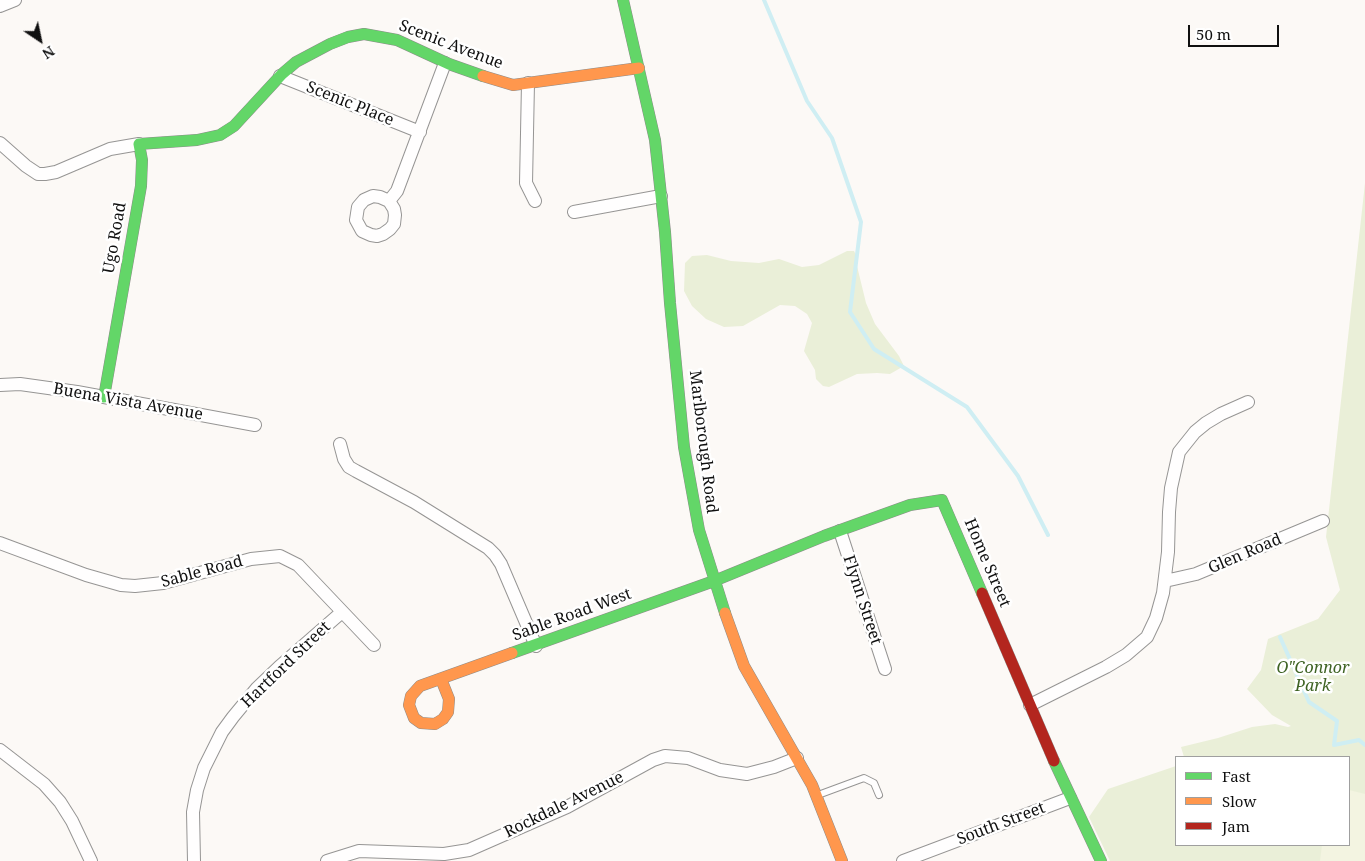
<!DOCTYPE html>
<html>
<head>
<meta charset="utf-8">
<style>
	body { margin:0 }
	#map { position:relative; width:1365px; height:861px; overflow:hidden; background:#fcf9f6; font-family:"Noto Serif",serif }
	canvas { display:block }
	.legend { position:absolute; left:1175px; top:756px; width:175px; height:90px; box-sizing:border-box; background:#fff; border:1px solid #9f9f9f; margin:0; padding:6px 9px; list-style:none; font-size:15px; color:#101010 }
	.legend li { display:flex; align-items:center; gap:10px; height:25px }
	.legend b { width:25px; border:1px solid #9f9f9f }
	.north { position:absolute; left:15px; top:15px; width:50px; height:50px; -webkit-text-stroke:4px #fff; paint-order:stroke; rotate:146deg; font-size:14px; font-weight:700; line-height:20px; text-align:center; color:#101010 }
	.north::after { content:''; display:block; margin:auto; width:18px; height:22px; background:#101010; clip-path:polygon(50% 0,100% 100%,50% 72%,0 100%) }
	.scale { position:absolute; left:1188px; top:25px; width:91px; height:22px; box-sizing:border-box; border:2px solid #101010; border-top:0; padding-left:6px; font-size:15px; line-height:18px; white-space:nowrap; color:#101010; -webkit-text-stroke:4px #fff; paint-order:stroke }
</style>
</head>
<body>
<div id="map">
<canvas width="1365" height="861"></canvas>
<ul class="legend">
<li><b style="height:6px;background:#63d668"></b>Fast</li>
<li><b style="height:6px;background:#ff974d"></b>Slow</li>
<li><b style="height:6px;background:#b3261e"></b>Jam</li>
</ul>
<div class="north">N</div>
<div class="scale">50 m</div>
</div>
<script>
const g = document.querySelector('canvas').getContext('2d');
g.lineJoin = 'round';
function fill(path, color) {
  g.fillStyle = color;
  g.fill(path, 'evenodd');
}
function toPath(rows) {
  const path = new Path2D();
  for (const r of rows) {
    path.moveTo(r[0], r[1]);
    for (let i = 2; i < r.length; i += 2) path.lineTo(r[i], r[i + 1]);
  }
  return path;
}
function trace(path, color, width, dash) {
  g.strokeStyle = color;
  g.lineWidth = width;
  g.lineCap = dash ? 'butt' : 'round';
  g.setLineDash(dash || []);
  g.stroke(path);
}
function drawText(font, color, halo, rows, align = 'center') {
  g.font = font + ' "Noto Serif",serif';
  g.lineWidth = 5;
  g.setLineDash([]);
  g.textBaseline = 'middle';
  g.strokeStyle = halo;
  g.fillStyle = color;
  for (const [text, x, y, turn = 0] of rows) {
    g.save();
    g.translate(x, y);
    g.rotate((+turn || 0) * Math.PI / 180);
    g.textAlign = isNaN(turn) ? turn : align;
    if (halo) g.strokeText(text, 0, 0);
    g.fillText(text, 0, 0);
    g.restore();
  }
}
const green = toPath([
	[1365,183,1365,861,1110,861,1089,817,1108,789,1176,766,1176,845,1349,845,1349,757,1184,757,1181,747,1218,738,1252,727,1275,724,1288,727,1291,726,1272,715,1247,689,1261,670,1268,639,1318,619,1340,590,1326,537],
	[847,251,854,251,856,255,857,266,866,303,875,324,899,356,904,366,890,374,877,373,857,374,829,387,823,386,816,379,815,370,804,351,812,323,807,314,795,306,780,305,743,326,724,327,706,319,692,306,684,291,685,263,692,256,707,255,731,261,759,263,779,259,802,267,819,265]
]);
const pitch = toPath([
	[1349,790,1365,794,1365,861,1320,861,1322,845,1349,845]
]);
const stream = toPath([
	[764,0,807,101,832,138,861,222,850,312,874,349,967,407,1018,476,1048,535],
	[1280,637,1309,702,1337,721,1334,745,1359,740,1365,745]
]);
const lane = toPath([
	[818,795,864,778,874,783,879,795]
]);
const street = toPath([
	[0,6,15,0],
	[280,76,420,132],
	[528,83,526,183,535,201],
	[0,143,26,166,38,174,45,174,56,172,110,149,139,144],
	[389,201,394,209,395,215,394,224,390,229,383,234,377,236,371,235,362,231,356,220,358,207,364,200,373,196,380,197,389,201,397,191,445,63],
	[574,212,661,196],
	[0,385,20,384,77,392,255,425],
	[340,444,344,459,349,467,356,471,414,502,488,548,495,555,501,564,536,646],
	[840,531,885,669],
	[0,543,86,575,121,585,135,586,163,583,251,559,280,556,298,565,374,645],
	[1165,581,1196,574,1323,521],
	[1030,705,1106,667,1126,655,1147,637,1156,618,1163,593,1168,552,1169,512,1171,488,1179,452,1195,432,1206,423,1221,414,1248,402],
	[0,750,44,784,60,802,72,821,91,861],
	[194,861,193,812,197,790,204,768,222,732,233,717,257,688,279,667,342,612],
	[327,861,359,851,444,854,469,850,567,807,653,760,665,756,688,758,720,770,747,774,774,767,797,758],
	[903,861,1070,798]
]);
const fast = toPath([
	[623,0,655,140,665,232,670,303,684,447,699,530,725,613],
	[104,397,141,186,142,160,139,144,197,140,220,135,234,126,282,74,296,62,330,44,348,37,364,34,397,40,449,64,483,76],
	[512,653,714,581,824,536,910,505,942,500,982,593],
	[1054,761,1101,861]
]);
const slow = toPath([
	[483,76,513,85,639,68],
	[725,613,744,666,812,785,842,861],
	[441,679,449,699,448,712,443,719,435,724,421,723,414,718,409,705,411,696,420,686,512,653]
]);
const jam = toPath([
	[982,593,1054,761]
]);
const streetNames = [
	["Scenic Avenue",451,45,21],
	["Scenic Place",350,104,22],
	["Ugo Road",115,238,-80],
	["Buena Vista Avenue",128,402,10],
	["Marlborough Road",703,442,83],
	["Glen Road",1245,554,-23],
	["Home Street",987,563,67],
	["Sable Road",202,572,-15],
	["Flynn Street",862,600,72],
	["Sable Road West",572,615,-20],
	["Hartford Street",286,665,-44],
	["Rockdale Avenue",564,805,-26],
	["South Street",1001,824,-21]
];
const parkNames = [
	["O\"Connor",1313,668],
	["Park",1313,686]
];
fill(green, '#eaefd8');
fill(pitch, '#f3f4e1');
trace(stream, '#cfeef3', 4);
trace(lane, '#969594', 8);
trace(street, '#969594', 14);
trace(fast, '#8d8c8a', 12);
trace(slow, '#8d8c8a', 12);
trace(jam, '#8d8c8a', 12);
trace(lane, '#fffefe', 6);
trace(street, '#fffefe', 12);
trace(fast, '#63d668', 11);
trace(slow, '#ff974d', 11);
trace(jam, '#b3261e', 11);
drawText('16px', '#101010', '#fff', streetNames);
drawText('italic 16px', '#3f6324', '#fff', parkNames);
</script>
</body>
</html>
